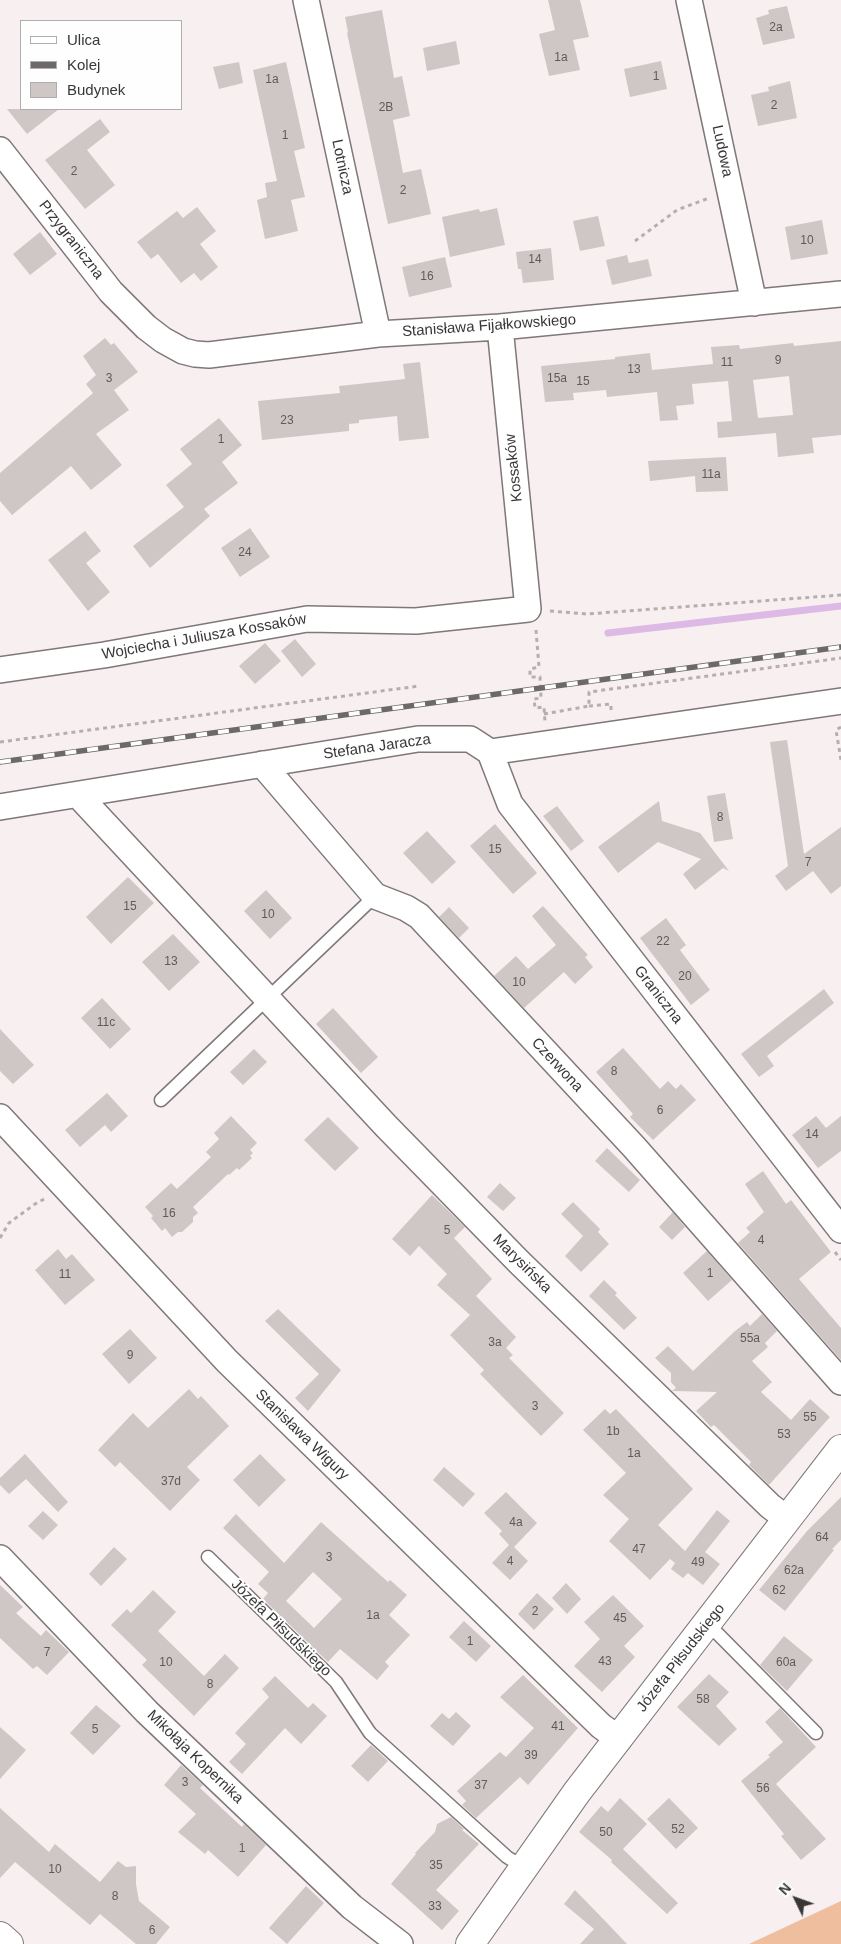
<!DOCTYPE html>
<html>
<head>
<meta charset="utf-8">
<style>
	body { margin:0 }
	#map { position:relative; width:841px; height:1944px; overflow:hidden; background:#f8eff0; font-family:Arial,sans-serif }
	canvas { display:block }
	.legend { position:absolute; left:20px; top:20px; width:162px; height:90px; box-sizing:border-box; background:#fefefe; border:1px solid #afaeae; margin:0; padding:6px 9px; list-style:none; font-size:15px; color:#393636 }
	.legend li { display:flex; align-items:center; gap:10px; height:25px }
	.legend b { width:25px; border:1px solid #afaeae }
	.north { position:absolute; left:771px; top:1874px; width:50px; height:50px; -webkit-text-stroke:4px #fefefe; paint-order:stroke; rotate:312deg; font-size:14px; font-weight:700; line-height:20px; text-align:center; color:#393636 }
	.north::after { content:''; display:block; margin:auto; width:18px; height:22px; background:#393636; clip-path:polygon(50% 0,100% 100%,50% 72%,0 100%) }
</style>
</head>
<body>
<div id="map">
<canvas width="841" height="1944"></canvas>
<ul class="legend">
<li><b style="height:6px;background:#fff"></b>Ulica</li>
<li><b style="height:6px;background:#6d6969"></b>Kolej</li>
<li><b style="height:14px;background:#cfc7c5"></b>Budynek</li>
</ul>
<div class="north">N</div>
</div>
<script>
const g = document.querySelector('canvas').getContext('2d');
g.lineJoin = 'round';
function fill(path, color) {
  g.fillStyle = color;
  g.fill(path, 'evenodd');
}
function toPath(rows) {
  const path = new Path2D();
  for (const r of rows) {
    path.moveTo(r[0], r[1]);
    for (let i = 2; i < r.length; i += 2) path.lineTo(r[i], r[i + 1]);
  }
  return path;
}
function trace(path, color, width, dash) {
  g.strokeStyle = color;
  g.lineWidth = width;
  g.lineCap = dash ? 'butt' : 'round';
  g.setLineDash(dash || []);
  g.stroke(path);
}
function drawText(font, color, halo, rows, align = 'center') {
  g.font = font + ' Arial,sans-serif';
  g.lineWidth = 4;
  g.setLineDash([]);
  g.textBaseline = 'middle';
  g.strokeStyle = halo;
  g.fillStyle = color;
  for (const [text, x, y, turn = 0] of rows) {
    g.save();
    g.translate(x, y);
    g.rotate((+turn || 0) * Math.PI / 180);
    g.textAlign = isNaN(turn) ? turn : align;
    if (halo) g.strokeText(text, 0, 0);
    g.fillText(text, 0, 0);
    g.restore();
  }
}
const green = toPath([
	[841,1901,841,1944,749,1944]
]);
const stream = toPath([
	[608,633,841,606]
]);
const building = toPath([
	[548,0,580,0,589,37,573,40,580,70,549,76,539,34,555,30],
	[787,6,795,38,763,45,756,18,769,14,768,10],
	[382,10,394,78,402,76,410,116,393,120,403,173,421,169,431,214,388,224,347,33,348,32,345,17],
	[456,41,460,64,427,71,423,48],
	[661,61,667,89,630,97,624,69],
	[239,62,243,83,219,89,213,67],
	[286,62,305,148,294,151,305,197,291,200,298,231,265,239,257,200,267,197,265,183,277,181,253,70],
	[790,81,797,118,758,126,751,95,769,91,768,87],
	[7,109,59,109,27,134],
	[100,119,110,132,87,150,115,185,85,209,45,160],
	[197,207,216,231,200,244,218,267,201,281,194,273,181,283,158,254,151,259,137,242,177,211,183,218],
	[497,208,505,245,450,257,442,217,479,209,480,212],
	[598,216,605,246,580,251,573,221],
	[822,220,828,254,791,260,785,227],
	[40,232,57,254,30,275,13,254],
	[551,248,554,280,523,283,521,269,518,269,516,252],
	[627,255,629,263,648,259,652,276,612,285,606,260],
	[445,257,452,287,409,297,402,267],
	[105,338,111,345,114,343,138,372,114,390,129,410,96,434,122,465,91,490,71,466,12,515,0,501,0,473,93,393,86,384,96,375,83,356],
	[841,341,841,435,812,438,814,453,778,457,776,433,718,438,717,422,732,421,728,381,692,384,694,404,676,406,678,420,660,421,657,392,607,397,606,390,573,393,574,400,545,402,541,366,615,359,615,357,650,353,652,370,713,364,711,347,739,345,740,349,793,343,794,346],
	[789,376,793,415,758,418,753,380],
	[420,362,429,438,399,441,397,416,359,420,359,423,349,424,349,431,262,440,258,401,340,393,339,386,405,379,403,364],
	[219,418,242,445,222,462,238,483,204,509,210,516,150,568,133,546,184,507,166,485,192,464,180,449],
	[726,457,728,491,696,492,695,476,650,481,648,461],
	[250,528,270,557,240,577,221,548],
	[85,531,101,551,86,563,110,592,88,611,48,560],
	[295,639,316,664,302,677,281,651],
	[265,643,281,661,255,684,239,666],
	[787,740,804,854,841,827,841,886,831,894,813,871,786,891,775,876,788,866,770,742],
	[725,793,733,839,714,842,707,796],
	[659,801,662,821,700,833,729,871,723,868,695,890,683,874,701,859,658,842,618,873,598,847],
	[557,806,584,841,571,851,543,816],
	[495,824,537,873,513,894,470,846],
	[427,831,456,862,432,884,403,853],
	[128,877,154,903,111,944,86,917],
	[266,890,292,918,270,939,244,911],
	[543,906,588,955,585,957,593,967,575,984,564,972,524,1008,494,976,516,956,528,969,556,945,532,916],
	[449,907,469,928,459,938,439,917],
	[666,918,686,945,680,950,710,990,691,1005,640,938],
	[173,934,200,962,169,991,142,962],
	[824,989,834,1003,767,1056,774,1066,759,1077,741,1054],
	[102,998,131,1029,110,1049,81,1018],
	[333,1008,378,1057,361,1073,316,1024],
	[0,1029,34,1065,13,1084,0,1071],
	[623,1048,660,1089,668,1081,676,1089,681,1084,696,1100,653,1140,630,1117,633,1114,596,1072],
	[254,1049,267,1062,243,1085,230,1072],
	[107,1093,128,1116,111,1132,105,1125,80,1147,65,1130],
	[231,1116,257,1143,250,1150,253,1153,250,1156,252,1158,239,1170,237,1168,229,1175,228,1174,193,1207,198,1213,193,1217,193,1222,182,1232,178,1232,172,1237,165,1228,162,1231,151,1218,153,1216,145,1207,171,1183,177,1189,211,1157,206,1152,219,1139,214,1133],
	[816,1116,826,1128,841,1116,841,1151,818,1168,792,1135],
	[328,1117,359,1148,335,1171,304,1140],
	[607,1148,640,1180,629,1192,595,1161],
	[763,1171,786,1204,791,1200,831,1252,799,1279,841,1328,841,1360,738,1243,750,1232,746,1228,764,1212,745,1184],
	[500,1183,516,1198,503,1211,487,1197],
	[432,1195,465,1227,454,1238,492,1279,476,1296,516,1337,506,1348,513,1355,509,1358,564,1413,541,1436,480,1374,484,1370,450,1335,470,1315,437,1285,447,1274,419,1246,410,1256,392,1239],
	[573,1202,600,1229,598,1232,609,1244,581,1272,565,1256,583,1236,561,1214],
	[673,1212,685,1227,672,1240,659,1227],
	[58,1249,66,1259,72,1254,95,1280,65,1305,35,1270],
	[707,1251,732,1280,708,1301,683,1273],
	[604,1280,617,1293,615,1295,637,1318,624,1330,589,1296],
	[278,1309,341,1370,308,1411,295,1398,319,1374,265,1321],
	[762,1314,777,1331,765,1343,768,1347,752,1361,772,1382,761,1392,791,1420,810,1399,830,1417,769,1485,749,1465,751,1462,714,1425,711,1427,696,1411,717,1392,672,1391,676,1388,671,1382,671,1373,655,1358,668,1346,693,1371,735,1331,747,1322,750,1326],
	[130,1329,157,1358,129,1384,102,1354],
	[189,1389,198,1399,201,1396,229,1426,187,1467,200,1480,170,1511,120,1462,115,1467,98,1450,133,1413,148,1428],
	[605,1409,610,1414,616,1409,693,1489,658,1525,685,1551,717,1510,730,1521,705,1552,720,1564,703,1585,688,1573,683,1578,671,1569,675,1563,670,1559,650,1580,609,1541,629,1519,603,1495,626,1473,583,1430],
	[25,1454,68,1502,58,1512,26,1479,9,1494,0,1485,0,1478],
	[260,1454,286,1480,259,1507,233,1480],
	[444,1467,475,1494,463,1507,433,1480],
	[506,1492,537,1523,514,1547,528,1561,510,1580,492,1563,509,1545,499,1534,502,1531,484,1513],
	[841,1497,841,1540,832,1549,834,1550,785,1611,759,1590,807,1531],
	[43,1511,58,1525,43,1540,28,1526],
	[236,1514,284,1563,321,1522,388,1582,390,1580,407,1595,389,1615,410,1635,385,1662,389,1666,377,1680,340,1649,328,1662,263,1599,268,1593,258,1584,269,1572,223,1528],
	[313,1572,342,1599,314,1628,286,1601],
	[114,1547,127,1559,101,1586,89,1574],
	[566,1583,581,1599,567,1614,552,1598],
	[0,1585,23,1607,16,1613,41,1636,46,1630,69,1652,47,1675,37,1666,33,1669,0,1638],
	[153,1590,176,1612,158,1631,204,1676,225,1654,239,1668,194,1716,142,1665,147,1660,111,1625,127,1609,131,1613],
	[537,1593,554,1609,534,1630,518,1614],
	[613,1595,644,1626,624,1646,635,1657,602,1692,574,1666,600,1639,584,1622],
	[464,1621,491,1646,476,1662,449,1637],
	[784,1636,813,1660,787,1691,760,1665],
	[709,1674,729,1692,716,1706,737,1729,719,1746,677,1707],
	[523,1675,578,1728,528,1785,520,1777,476,1818,462,1805,466,1801,457,1791,500,1752,506,1757,534,1728,500,1697],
	[275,1676,308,1708,313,1703,327,1716,301,1744,285,1728,242,1774,229,1762,246,1744,235,1733,269,1697,262,1689],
	[96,1705,121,1726,93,1755,70,1733],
	[780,1708,816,1747,776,1784,826,1839,801,1860,781,1836,784,1834,741,1781,770,1757,768,1755,783,1742,765,1722],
	[456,1712,471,1726,453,1746,430,1726,442,1713,449,1719],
	[0,1727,26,1750,0,1779],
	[371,1745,388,1761,368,1782,351,1766],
	[181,1765,203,1785,200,1788,242,1827,244,1824,266,1845,238,1877,208,1850,205,1854,178,1832,196,1814,164,1785],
	[620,1798,647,1824,623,1849,678,1903,667,1914,611,1862,612,1860,579,1832,601,1806,608,1812],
	[669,1798,698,1828,676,1849,647,1819],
	[0,1808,49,1852,55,1844,100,1882,118,1861,126,1867,136,1866,136,1884,139,1901,170,1927,156,1944,136,1944,100,1914,90,1925,15,1862,0,1878],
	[451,1817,464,1829,462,1830,479,1844,436,1890,459,1911,442,1930,391,1884,416,1854,415,1853,435,1832,437,1824],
	[306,1886,324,1903,287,1944,269,1928],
	[575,1890,608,1924,627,1944,580,1944,594,1929,564,1904]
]);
const path = toPath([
	[635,241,677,210,709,198],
	[550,611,587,614,841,595],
	[536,630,539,667,530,669,530,677,540,677,541,698,534,699,535,708,544,707,545,722],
	[589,706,611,704,611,711],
	[544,714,589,706,589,692,841,658],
	[841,727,836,730,841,760],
	[0,742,419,686],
	[0,1238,9,1223,35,1204,46,1198],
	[835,1252,841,1260]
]);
const service = toPath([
	[161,1100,375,896],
	[208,1557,336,1682,370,1733,507,1857,523,1867],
	[707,1625,718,1634,816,1733]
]);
const minor = toPath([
	[306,0,378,334],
	[689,0,754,303],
	[0,150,111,292,146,327,163,340,183,351,195,354,209,355,378,334,500,327,841,294],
	[0,670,104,655,307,619,416,621,528,609,500,327],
	[490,752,510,804,841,1230],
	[262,764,375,896,406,908,419,916,634,1147,841,1382],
	[78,795,386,1126,519,1262,770,1506,787,1519],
	[0,807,418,739,470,739,490,752,841,701],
	[0,1117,227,1361,601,1726,619,1739],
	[0,1558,147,1712,352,1907,400,1944]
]);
const tertiary = toPath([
	[0,1936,9,1944],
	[470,1944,577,1792,841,1449]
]);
const rail = toPath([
	[0,762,841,647]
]);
const numberNames = [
	["2a",776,28],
	["1a",561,58],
	["1",656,77],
	["1a",272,80],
	["2",774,106],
	["2B",386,108],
	["1",285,136],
	["2",74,172],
	["2",403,191],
	["10",807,241],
	["14",535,260],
	["16",427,277],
	["9",778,361],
	["11",727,363],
	["13",634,370],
	["3",109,379],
	["15a",557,379],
	["15",583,382],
	["23",287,421],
	["1",221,440],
	["11a",711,475],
	["24",245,553],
	["8",720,818],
	["15",495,850],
	["7",808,863],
	["15",130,907],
	["10",268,915],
	["22",663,942],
	["13",171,962],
	["20",685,977],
	["10",519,983],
	["11c",106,1023],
	["8",614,1072],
	["6",660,1111],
	["14",812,1135],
	["16",169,1214],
	["5",447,1231],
	["4",761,1241],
	["1",710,1274],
	["11",65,1275],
	["55a",750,1339],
	["3a",495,1343],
	["9",130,1356],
	["3",535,1407],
	["55",810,1418],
	["1b",613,1432],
	["53",784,1435],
	["1a",634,1454],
	["37d",171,1482],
	["4a",516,1523],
	["64",822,1538],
	["47",639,1550],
	["3",329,1558],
	["4",510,1562],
	["49",698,1563],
	["62a",794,1571],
	["62",779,1591],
	["2",535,1612],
	["1a",373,1616],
	["45",620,1619],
	["1",470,1642],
	["7",47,1653],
	["43",605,1662],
	["10",166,1663],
	["60a",786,1663],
	["8",210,1685],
	["58",703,1700],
	["41",558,1727],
	["5",95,1730],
	["39",531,1756],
	["3",185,1783],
	["37",481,1786],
	["56",763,1789],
	["52",678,1830],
	["50",606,1833],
	["1",242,1849],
	["35",436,1866],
	["10",55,1870],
	["8",115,1897],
	["33",435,1907],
	["6",152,1931]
];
const streetNames = [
	["Ludowa",722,151,78],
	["Lotnicza",342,167,78],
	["Przygraniczna",71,240,52],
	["Stanisława Fijałkowskiego",489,326,-4],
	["Kossaków",514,468,-96],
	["Wojciecha i Juliusza Kossaków",204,637,-10],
	["Stefana Jaracza",377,747,-8],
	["Graniczna",658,995,52],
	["Czerwona",557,1065,47],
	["Marysińska",522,1264,45],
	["Stanisława Wigury",302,1435,44],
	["Józefa Piłsudskiego",281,1628,44],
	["Józefa Piłsudskiego",681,1658,-52],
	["Mikołaja Kopernika",195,1757,44]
];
fill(green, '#efbe9f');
trace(stream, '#dcbae5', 7);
fill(building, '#cfc7c5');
trace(service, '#7f7778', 15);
trace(minor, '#7f7778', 28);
trace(tertiary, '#7f7778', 30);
trace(path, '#b6afb0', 3, [4, 4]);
trace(service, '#fff', 12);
trace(minor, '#fff', 25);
trace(tertiary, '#fff', 28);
trace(rail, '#6d6969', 5.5);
trace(rail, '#fefefe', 4, [11]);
drawText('12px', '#5e5a5a', null, numberNames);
drawText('15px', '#393636', '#fefefe', streetNames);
</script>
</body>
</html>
